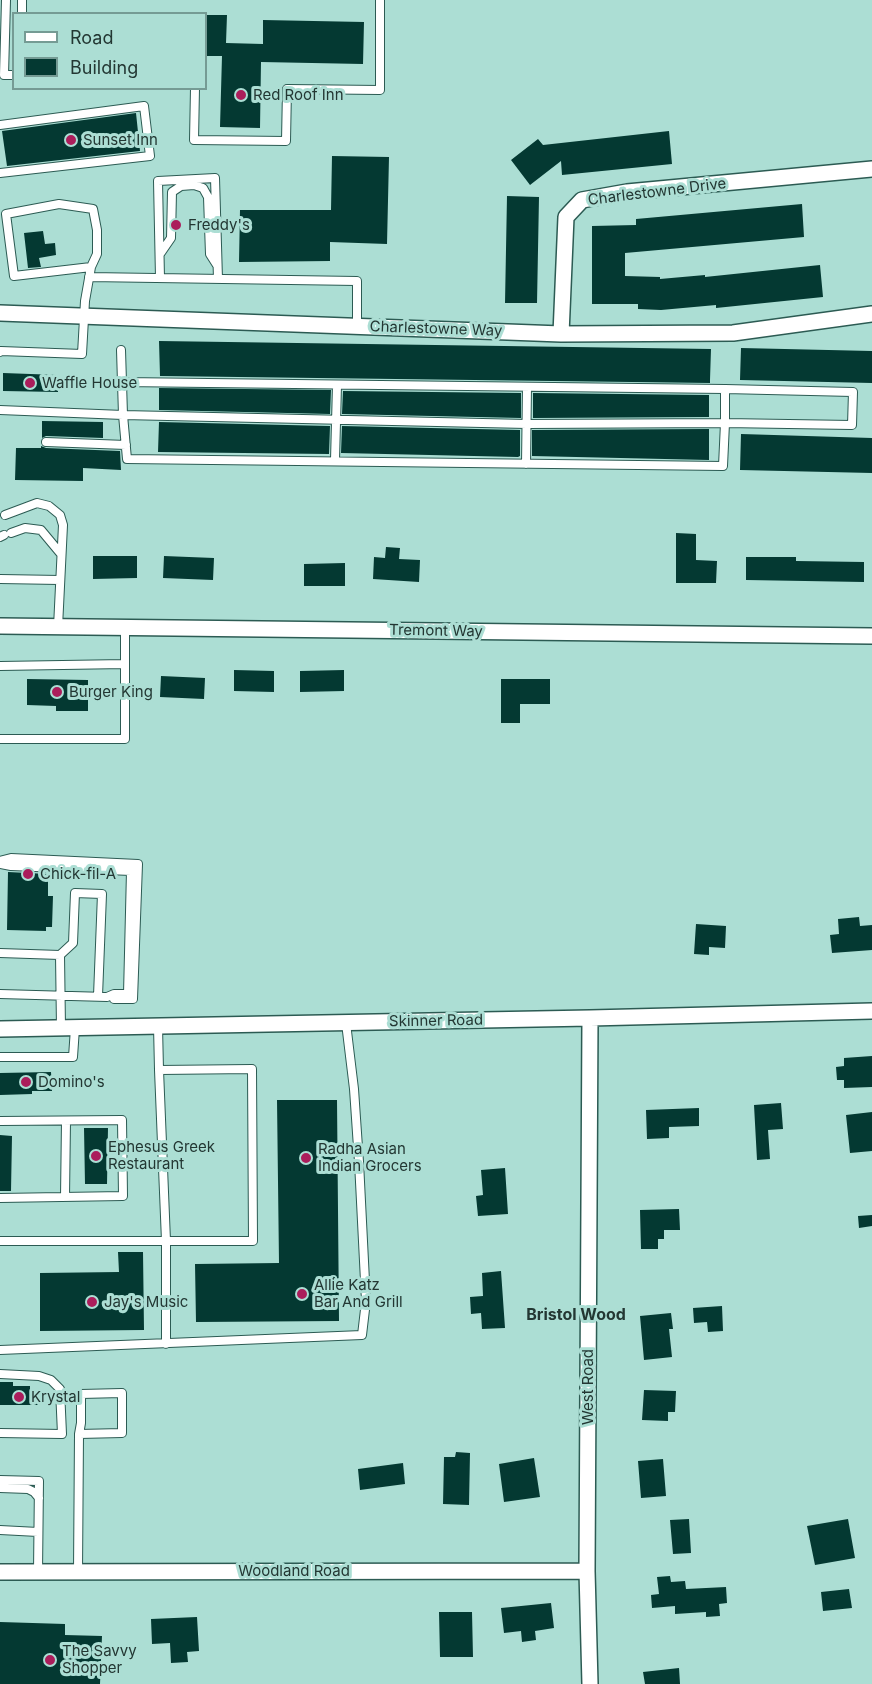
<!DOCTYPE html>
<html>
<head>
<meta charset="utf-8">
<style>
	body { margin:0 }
	#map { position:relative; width:872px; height:1684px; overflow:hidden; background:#acded4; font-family:Inter,sans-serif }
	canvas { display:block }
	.legend { position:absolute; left:12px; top:12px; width:195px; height:78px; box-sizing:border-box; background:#acded4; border:2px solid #759b94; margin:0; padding:8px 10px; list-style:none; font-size:18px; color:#233733 }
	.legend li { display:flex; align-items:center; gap:12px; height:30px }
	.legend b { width:30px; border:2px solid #759b94 }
</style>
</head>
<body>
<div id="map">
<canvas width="872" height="1684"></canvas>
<ul class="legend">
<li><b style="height:8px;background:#fff"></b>Road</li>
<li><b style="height:16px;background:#043932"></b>Building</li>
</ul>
</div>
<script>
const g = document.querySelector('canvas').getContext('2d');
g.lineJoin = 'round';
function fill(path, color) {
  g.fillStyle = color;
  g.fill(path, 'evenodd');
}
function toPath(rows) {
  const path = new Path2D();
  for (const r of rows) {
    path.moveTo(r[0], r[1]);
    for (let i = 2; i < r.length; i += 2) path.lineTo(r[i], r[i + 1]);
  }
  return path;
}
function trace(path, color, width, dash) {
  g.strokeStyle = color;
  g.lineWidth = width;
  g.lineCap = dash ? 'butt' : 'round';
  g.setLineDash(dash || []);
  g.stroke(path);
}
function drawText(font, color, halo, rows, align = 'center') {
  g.font = font + ' Inter,sans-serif';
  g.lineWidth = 6;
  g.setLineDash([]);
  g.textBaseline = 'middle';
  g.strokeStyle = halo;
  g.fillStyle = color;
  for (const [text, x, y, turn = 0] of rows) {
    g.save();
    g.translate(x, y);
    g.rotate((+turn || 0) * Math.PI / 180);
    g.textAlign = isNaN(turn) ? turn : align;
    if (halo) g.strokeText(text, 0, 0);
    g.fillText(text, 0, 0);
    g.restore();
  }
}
const building = toPath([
	[206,15,227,15,226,43,263,44,263,20,364,22,363,64,261,62,260,128,220,127,222,56,206,56],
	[136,113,140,151,7,166,2,131],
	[669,131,672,164,562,175,561,161,530,185,511,160,538,139,543,145],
	[332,156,389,157,387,244,330,242,330,261,239,262,240,210,331,210],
	[507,196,539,197,537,303,505,303],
	[802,204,804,237,625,253,625,276,660,277,660,279,705,275,705,277,820,265,823,297,716,308,716,305,661,310,638,309,638,304,592,304,592,226,636,225,636,219],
	[43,231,45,244,55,243,56,255,39,258,41,267,28,268,24,233],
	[159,341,711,349,710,380,710,383,160,376],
	[741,348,872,351,872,383,740,380],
	[3,373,58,375,58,392,3,391],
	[159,388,331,390,330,414,159,410],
	[343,391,521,393,521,418,342,414],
	[533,393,709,395,709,417,533,418],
	[42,421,103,422,103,438,46,436,42,438],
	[159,422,330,426,329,454,158,452],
	[342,426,520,430,520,456,518,457,341,453],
	[709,429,709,460,532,456,532,430],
	[741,434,872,438,872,473,740,470],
	[41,446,46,448,120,451,121,470,83,468,83,481,15,480,16,448,41,448],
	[676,533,696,534,696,560,717,561,716,583,676,583],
	[386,547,400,548,399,559,420,560,419,582,373,579,374,557,385,558],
	[93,556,137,556,137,578,93,579],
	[164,556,214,558,213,580,163,578],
	[746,557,796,557,796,561,864,562,864,582,746,580],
	[345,563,345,586,304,586,304,564],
	[234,670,274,671,274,692,234,691],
	[344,670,344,691,300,692,300,671],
	[161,676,205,678,204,699,160,697],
	[27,679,88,680,88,711,56,711,56,706,27,705],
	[501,679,550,679,550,704,520,704,520,723,501,723],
	[8,872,48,874,48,896,53,896,52,927,46,927,46,931,7,930],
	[859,917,860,926,872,925,872,950,832,953,830,935,839,934,838,919],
	[696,924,726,926,725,948,709,947,709,955,694,954],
	[872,1056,872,1087,844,1088,844,1080,837,1080,836,1067,844,1066,844,1058],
	[51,1072,52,1091,32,1091,32,1094,0,1095,0,1073],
	[277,1100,337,1100,339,1321,196,1322,195,1264,279,1263],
	[781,1103,783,1129,768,1130,770,1159,757,1160,754,1105],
	[699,1108,699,1126,669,1127,669,1138,647,1139,646,1110],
	[872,1112,872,1151,850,1153,846,1115],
	[84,1128,108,1128,107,1184,85,1184],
	[0,1135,12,1136,11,1191,0,1191],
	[505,1168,508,1214,478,1216,476,1196,483,1195,481,1170],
	[679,1209,680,1230,664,1230,664,1239,658,1239,658,1249,641,1249,640,1210],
	[872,1215,872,1226,859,1228,858,1216],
	[118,1252,143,1252,144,1330,40,1331,40,1273,119,1272],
	[501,1271,505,1328,482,1329,481,1313,471,1314,470,1297,483,1296,482,1273],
	[722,1306,723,1331,708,1332,707,1322,694,1323,693,1308],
	[671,1313,673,1329,669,1329,672,1357,644,1360,640,1316],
	[0,1382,13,1382,13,1386,30,1386,30,1389,38,1389,38,1405,0,1405],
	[644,1390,676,1391,675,1412,668,1412,668,1421,642,1420],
	[456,1452,470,1453,469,1505,443,1504,444,1457,455,1457],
	[534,1458,540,1497,504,1502,499,1464],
	[663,1459,666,1496,641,1498,638,1461],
	[403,1463,405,1484,360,1490,358,1469],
	[689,1519,691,1553,673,1554,670,1520],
	[848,1519,855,1558,815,1565,807,1526],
	[670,1576,671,1582,685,1581,686,1589,726,1587,727,1603,719,1604,720,1616,706,1617,706,1612,675,1614,675,1606,652,1608,651,1595,659,1594,657,1577],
	[849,1589,852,1608,823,1611,821,1592],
	[551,1603,554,1628,535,1631,536,1640,522,1642,521,1631,504,1633,501,1608],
	[439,1612,472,1612,473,1657,440,1657],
	[197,1617,199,1651,187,1652,188,1662,171,1663,170,1643,152,1644,151,1619],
	[0,1622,65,1624,65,1635,102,1636,100,1684,0,1684],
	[679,1668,680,1684,645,1684,643,1672]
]);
const lane = toPath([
	[6,0,4,75,14,75],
	[22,14,22,0],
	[195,88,194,140,286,141,287,89,380,90,380,0],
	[0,125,144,106,150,156,0,173],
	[160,254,171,238,172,192,181,186,194,185,203,188,208,197,210,254,217,265],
	[89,277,357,281,357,327],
	[160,278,158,181,215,178,218,279],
	[0,352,1,351,82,354,85,301,91,267,97,254,97,230,93,209,59,204,6,214,14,276,91,267],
	[122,382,725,389,853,392,852,425,725,423,725,389],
	[0,410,123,415,121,350],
	[123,415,527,424,725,423,723,466,127,459,123,415],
	[46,442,126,445],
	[335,460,337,385],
	[526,464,527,387],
	[5,515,37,503,49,506,60,515,63,525,58,627],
	[11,533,25,528,41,530,61,554],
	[0,537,4,535],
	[0,579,60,580],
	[0,666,125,664],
	[0,739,125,739,125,628],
	[0,861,11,858,138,864,133,999,114,999],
	[0,864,11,866,131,871,128,994,114,994,107,997,0,994],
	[0,953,60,955],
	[61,1028,60,955,73,943,75,893,102,894,98,996],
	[0,1057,73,1057,75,1028],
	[159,1070,166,1241,166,1344],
	[0,1121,122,1120,123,1196,0,1198],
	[65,1197,66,1121],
	[0,1241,253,1241,252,1069,159,1070,158,1026],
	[0,1350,362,1335,366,1301,359,1162,354,1089,346,1023],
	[0,1374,39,1376,51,1380,60,1389,62,1434,0,1433],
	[0,1480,39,1481,38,1572],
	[0,1488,28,1489,34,1492,39,1498],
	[0,1530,38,1532],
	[78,1572,79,1434,81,1423,81,1394,122,1393,122,1433,79,1434]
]);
const street = toPath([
	[0,313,561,334,733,333,872,314],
	[561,334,566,217,582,200,627,192,872,169],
	[0,626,872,636],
	[590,1018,587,1571,590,1684],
	[0,1029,590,1018,872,1011],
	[0,1572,587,1571]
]);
const markers = [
	[241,95,6,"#ab1d5b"],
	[71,140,6,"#ab1d5b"],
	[176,225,6,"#ab1d5b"],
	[30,383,6,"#ab1d5b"],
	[57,692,6,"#ab1d5b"],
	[28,874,6,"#ab1d5b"],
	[26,1082,6,"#ab1d5b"],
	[96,1156,6,"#ab1d5b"],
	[306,1158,6,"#ab1d5b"],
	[302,1294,6,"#ab1d5b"],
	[92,1302,6,"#ab1d5b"],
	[19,1397,6,"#ab1d5b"],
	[50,1660,6,"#ab1d5b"]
];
const poiNames = [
	["Red Roof Inn",253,95],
	["Sunset Inn",83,140],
	["Freddy's",188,225],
	["Waffle House",42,383],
	["Burger King",69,692],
	["Chick-fil-A",40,874],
	["Domino's",38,1082],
	["Ephesus Greek",108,1147],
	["Restaurant",108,1164],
	["Radha Asian",318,1149],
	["Indian Grocers",318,1166],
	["Allie Katz",314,1285],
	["Bar And Grill",314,1302],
	["Jay's Music",104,1302],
	["Krystal",31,1397],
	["The Savvy",62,1651],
	["Shopper",62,1668]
];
const streetNames = [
	["Charlestowne Drive",657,192,-7],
	["Charlestowne Way",436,329,2],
	["Tremont Way",436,631,1],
	["Skinner Road",436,1021,-1],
	["West Road",588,1387,-90],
	["Woodland Road",294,1571]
];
const neighbourhoodNames = [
	["Bristol Wood",576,1315]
];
fill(building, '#043932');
trace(lane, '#2c5b53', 10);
trace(street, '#2c5b53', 18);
trace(lane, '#fff', 8);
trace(street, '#fff', 15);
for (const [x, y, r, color] of markers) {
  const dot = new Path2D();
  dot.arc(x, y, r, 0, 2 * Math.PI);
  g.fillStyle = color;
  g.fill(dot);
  trace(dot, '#acded4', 2);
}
drawText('15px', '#233733', '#acded4', poiNames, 'left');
drawText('15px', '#233733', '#acded4', streetNames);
drawText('bold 16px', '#233733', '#acded4', neighbourhoodNames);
</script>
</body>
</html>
